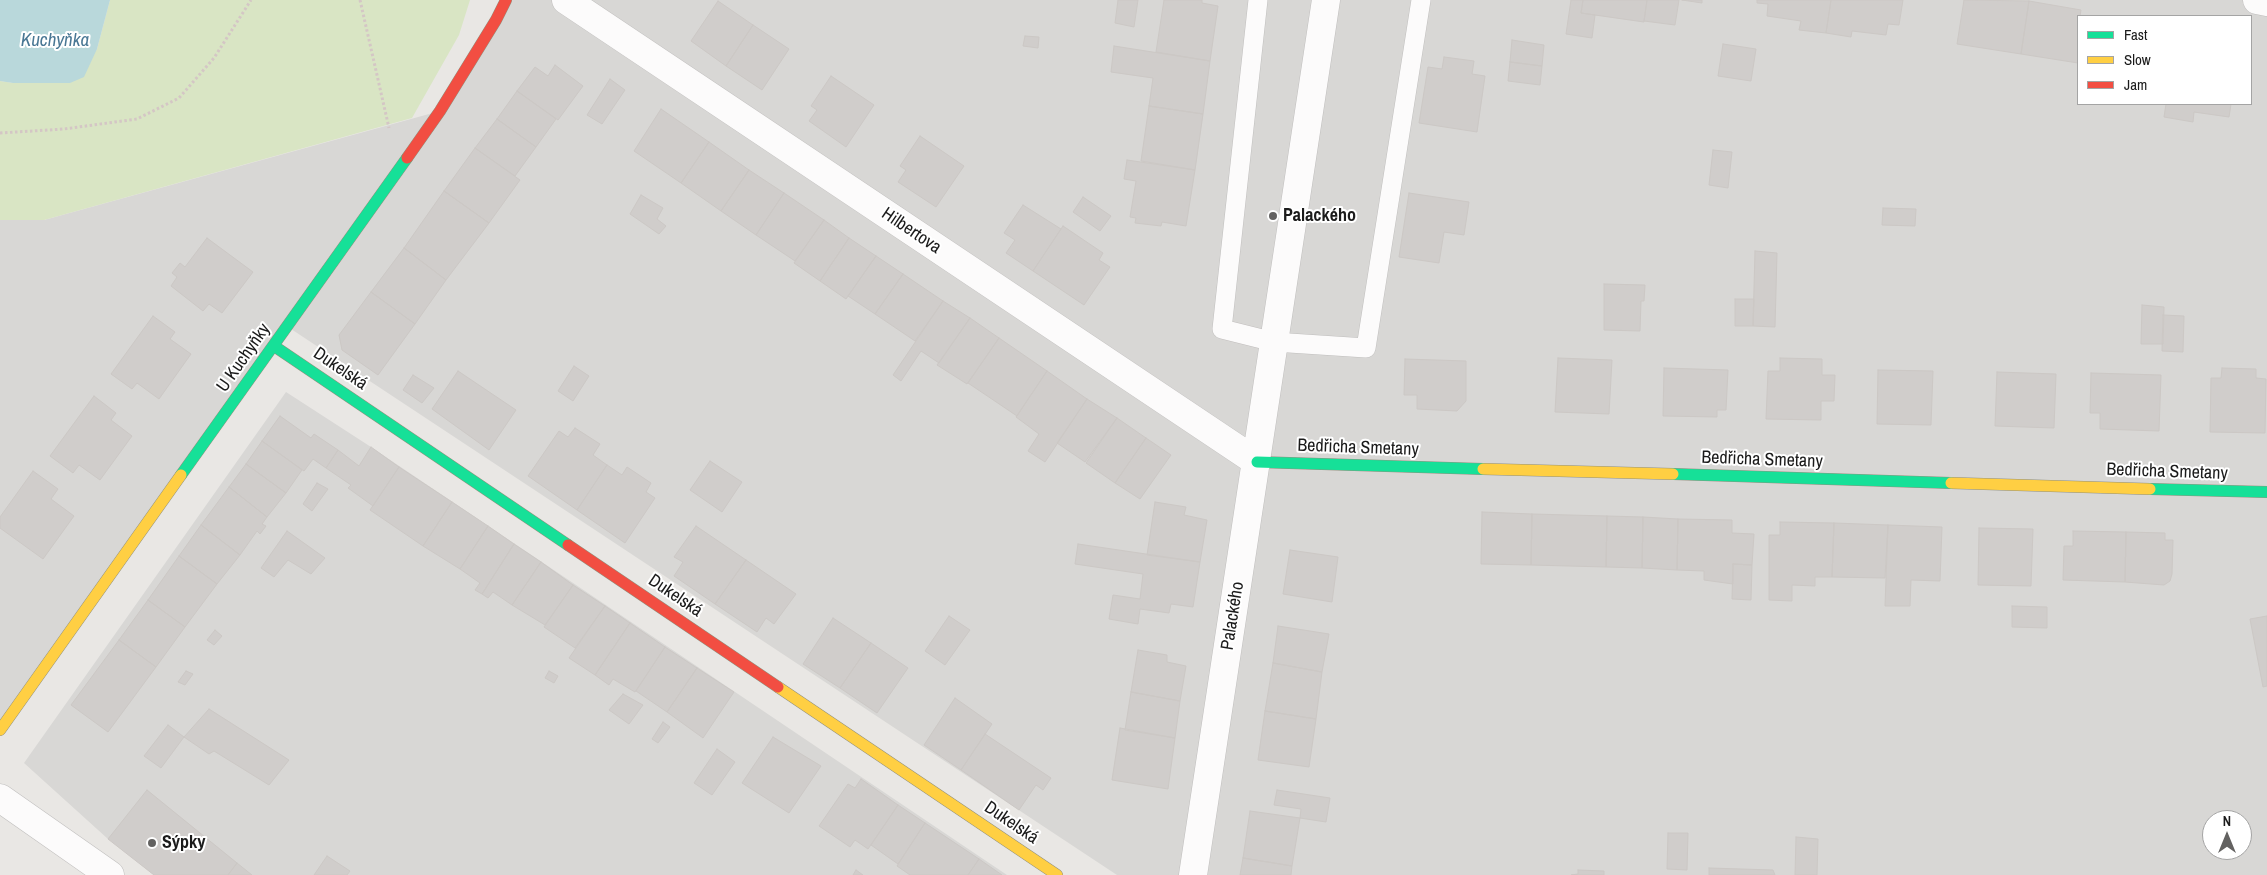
<!DOCTYPE html>
<html>
<head>
<meta charset="utf-8">
<style>
	body { margin:0 }
	#map { position:relative; width:2267px; height:875px; overflow:hidden; background:#e9e7e4; font-family:"Archivo Narrow",sans-serif }
	canvas { display:block }
	.legend { position:absolute; left:2077px; top:15px; width:175px; height:90px; box-sizing:border-box; background:#fff; border:1px solid #a4a4a4; margin:0; padding:6px 9px; list-style:none; font-size:15px; color:#1b1b1b }
	.legend li { display:flex; align-items:center; gap:10px; height:25px }
	.legend b { width:25px; border:1px solid #a4a4a4 }
	.north { position:absolute; left:2202px; top:810px; width:50px; height:50px; box-sizing:border-box; background:#fff; border:1px solid #a4a4a4; border-radius:50%; rotate:0deg; font-size:14px; font-weight:700; line-height:20px; text-align:center; color:#1b1b1b }
	.north::after { content:''; display:block; margin:auto; width:18px; height:22px; background:#636261; clip-path:polygon(50% 0,100% 100%,50% 72%,0 100%) }
</style>
</head>
<body>
<div id="map">
<canvas width="2267" height="875"></canvas>
<ul class="legend">
<li><b style="height:6px;background:#16e098"></b>Fast</li>
<li><b style="height:6px;background:#ffcf43"></b>Slow</li>
<li><b style="height:6px;background:#f24e42"></b>Jam</li>
</ul>
<div class="north">N</div>
</div>
<script>
const g = document.querySelector('canvas').getContext('2d');
g.lineJoin = 'round';
function fill(path, color) {
  g.fillStyle = color;
  g.fill(path, 'evenodd');
}
function toPath(rows) {
  const path = new Path2D();
  for (const r of rows) {
    path.moveTo(r[0], r[1]);
    for (let i = 2; i < r.length; i += 2) path.lineTo(r[i], r[i + 1]);
  }
  return path;
}
function trace(path, color, width, dash) {
  g.strokeStyle = color;
  g.lineWidth = width;
  g.lineCap = dash ? 'butt' : 'round';
  g.setLineDash(dash || []);
  g.stroke(path);
}
function drawText(font, color, halo, rows, align = 'center') {
  g.font = font + ' "Archivo Narrow",sans-serif';
  g.lineWidth = 4;
  g.setLineDash([]);
  g.textBaseline = 'middle';
  g.strokeStyle = halo;
  g.fillStyle = color;
  for (const [text, x, y, turn = 0] of rows) {
    g.save();
    g.translate(x, y);
    g.rotate((+turn || 0) * Math.PI / 180);
    g.textAlign = isNaN(turn) ? turn : align;
    if (halo) g.strokeText(text, 0, 0);
    g.fillText(text, 0, 0);
    g.restore();
  }
}
const residential = toPath([
	[506,0,2267,0,2267,875,1117,875,288,327,0,730,0,220,44,220,440,111],
	[2078,16,2251,16,2251,104,2078,104],
	[2212,820,2242,820,2242,850,2212,850],
	[286,392,371,447,1007,875,154,875,108,839,24,763]
]);
const grass = toPath([
	[110,0,470,0,459,35,412,118,44,220,0,220,0,81,13,83,70,83,97,49]
]);
const water = toPath([
	[0,0,110,0,97,49,84,77,70,83,13,83,0,81]
]);
const building = toPath([
	[1118,0,1138,0,1134,27,1115,23,1118,0],
	[1164,0,1202,0,1202,3,1218,6,1210,61,1156,52,1164,0],
	[1571,0,1583,0,1581,13,1595,15,1592,38,1566,34,1571,0],
	[1583,0,1647,0,1644,22,1581,13,1583,0],
	[1647,0,1679,0,1675,25,1644,21,1647,0],
	[1682,0,1702,0,1702,3,1682,0],
	[1757,0,1831,0,1826,33,1799,30,1801,21,1767,16,1768,4,1757,3,1757,0],
	[1831,0,1903,0,1899,25,1888,24,1886,35,1852,31,1851,37,1826,33,1831,0],
	[1964,0,2029,1,2021,54,1957,44,1964,0],
	[718,1,753,25,726,66,691,41,718,1],
	[2029,1,2081,10,2080,16,2078,16,2078,63,2021,54,2029,1],
	[753,25,789,49,762,90,726,66,753,25],
	[1025,36,1039,37,1038,48,1023,46,1025,36],
	[1512,40,1544,45,1542,66,1510,62,1512,40],
	[1723,44,1756,49,1751,81,1718,76,1723,44],
	[1114,46,1210,61,1203,114,1149,106,1153,78,1111,72,1114,46],
	[1444,57,1474,61,1472,74,1485,76,1477,132,1419,123,1428,67,1442,69,1444,57],
	[1510,62,1542,66,1540,85,1508,81,1510,62],
	[555,65,583,86,558,120,517,91,535,67,548,76,555,65],
	[831,76,874,105,846,147,809,121,817,110,811,106,831,76],
	[610,79,625,90,602,124,587,115,610,79],
	[517,91,556,119,536,147,497,119,517,91],
	[2166,104,2231,104,2229,117,2194,112,2193,122,2164,117,2166,104],
	[1149,106,1203,114,1195,170,1141,161,1149,106],
	[661,109,709,142,681,183,634,151,661,109],
	[497,119,536,147,515,176,475,148,497,119],
	[920,136,964,166,936,207,898,182,906,170,900,166,920,136],
	[709,142,749,170,721,211,681,183,709,142],
	[475,148,520,180,489,223,444,191,475,148],
	[1713,150,1732,152,1728,188,1709,185,1713,150],
	[1127,160,1195,170,1186,226,1162,222,1161,226,1135,223,1136,218,1130,217,1136,181,1124,179,1127,160],
	[749,170,784,193,756,235,721,211,749,170],
	[444,191,489,223,446,280,404,248,444,191],
	[784,193,824,220,795,261,756,235,784,193],
	[1409,193,1469,202,1464,235,1444,232,1439,263,1399,257,1409,193],
	[641,195,663,208,657,219,666,226,659,234,630,214,641,195],
	[1083,197,1111,216,1100,231,1073,212,1083,197],
	[1023,205,1061,229,1033,271,1006,253,1015,240,1004,233,1023,205],
	[1883,208,1916,209,1915,226,1882,225,1883,208],
	[824,220,849,238,820,281,794,263,824,220],
	[1063,226,1103,253,1099,260,1110,267,1084,305,1033,271,1063,226],
	[207,238,253,272,222,313,209,304,203,311,171,286,177,277,172,273,180,263,185,267,207,238],
	[849,238,876,256,846,299,820,281,849,238],
	[404,248,446,280,415,324,371,292,404,248],
	[1755,251,1777,253,1775,327,1753,326,1755,251],
	[876,256,903,274,875,314,848,296,876,256],
	[903,274,943,301,915,341,875,314,903,274],
	[1604,284,1645,285,1644,301,1641,301,1640,331,1604,330,1604,284],
	[371,292,415,324,378,375,342,350,339,335,371,292],
	[1735,299,1754,299,1753,326,1735,326,1735,299],
	[943,301,970,318,939,363,921,351,901,381,893,375,943,301],
	[2142,305,2164,307,2163,344,2141,344,2142,305],
	[2163,315,2184,316,2183,352,2162,351,2163,315],
	[153,316,175,332,170,339,191,354,159,399,137,383,132,389,111,374,153,316],
	[970,318,999,338,967,384,937,365,970,318],
	[999,338,1047,371,1017,416,968,383,999,338],
	[1558,358,1612,360,1609,414,1555,412,1558,358],
	[1780,358,1822,359,1822,375,1835,375,1834,401,1821,401,1821,420,1766,419,1768,371,1780,371,1780,358],
	[1405,359,1466,361,1466,401,1457,411,1417,409,1417,395,1404,395,1405,359],
	[574,366,589,376,573,401,558,391,574,366],
	[1664,368,1728,370,1726,410,1717,410,1717,417,1663,416,1664,368],
	[2222,368,2256,369,2256,378,2266,379,2265,433,2210,432,2211,378,2221,378,2222,368],
	[1878,370,1933,371,1931,425,1877,424,1878,370],
	[458,371,516,410,489,450,432,409,458,371],
	[1047,371,1087,399,1045,462,1028,451,1039,434,1016,417,1047,371],
	[1997,372,2056,374,2054,428,1995,426,1997,372],
	[2091,373,2161,375,2159,431,2100,429,2100,413,2090,413,2091,373],
	[413,375,434,388,422,403,403,390,413,375],
	[94,396,116,413,111,420,132,436,100,480,79,465,73,473,50,456,94,396],
	[1087,399,1117,418,1085,462,1057,443,1087,399],
	[280,416,311,438,314,434,338,450,326,468,313,459,304,471,262,441,280,416],
	[1117,418,1146,438,1115,483,1086,463,1117,418],
	[575,428,600,444,593,455,607,465,577,510,528,476,559,431,568,437,575,428],
	[1146,438,1171,455,1140,499,1115,483,1146,438],
	[262,441,302,470,286,493,246,464,262,441],
	[371,447,399,467,373,506,348,488,351,485,326,468,338,450,359,466,371,447],
	[710,461,742,482,722,512,690,490,710,461],
	[246,464,286,493,267,517,229,487,246,464],
	[607,465,622,475,627,467,651,483,646,492,655,498,625,543,577,510,607,465],
	[399,467,452,502,423,546,370,510,399,467],
	[33,471,58,489,51,499,74,516,43,559,0,528,0,517,33,471],
	[317,483,328,489,312,511,303,504,317,483],
	[229,487,267,517,262,524,266,526,260,534,257,531,240,555,201,525,229,487],
	[452,502,488,526,460,569,423,546,452,502],
	[1155,502,1186,507,1184,515,1207,520,1200,562,1147,555,1155,502],
	[1482,512,1532,514,1531,565,1481,564,1482,512],
	[1532,514,1607,516,1606,567,1531,565,1532,514],
	[1607,516,1643,517,1642,568,1606,567,1607,516],
	[1643,517,1678,519,1677,570,1642,568,1643,517],
	[1678,519,1732,520,1732,533,1754,534,1752,565,1733,564,1733,584,1704,580,1704,571,1677,570,1678,519],
	[1780,522,1834,523,1832,577,1815,577,1815,586,1792,585,1792,601,1769,600,1769,535,1780,535,1780,522],
	[1834,523,1888,525,1885,578,1832,577,1834,523],
	[201,525,240,555,217,584,179,556,201,525],
	[1888,525,1942,527,1940,581,1911,580,1910,606,1885,606,1888,525],
	[488,526,514,544,482,594,475,590,480,583,460,569,488,526],
	[696,526,746,560,715,604,674,576,683,562,674,557,696,526],
	[1979,528,2033,529,2031,586,1978,585,1979,528],
	[287,531,325,558,311,574,288,560,274,577,261,568,287,531],
	[2073,531,2126,532,2125,582,2063,580,2064,546,2073,546,2073,531],
	[2126,532,2165,533,2165,540,2173,540,2172,574,2170,581,2164,585,2125,582,2126,532],
	[514,544,541,562,512,605,493,592,488,598,482,594,514,544],
	[1078,544,1200,562,1193,607,1171,604,1169,613,1140,609,1138,624,1109,619,1113,595,1140,599,1143,574,1075,564,1078,544],
	[1290,550,1338,557,1332,602,1283,594,1290,550],
	[179,556,217,584,185,627,148,600,179,556],
	[746,560,796,594,774,624,766,618,757,632,715,604,746,560],
	[541,562,573,585,545,625,512,605,541,562],
	[1733,564,1752,565,1751,600,1732,599,1733,564],
	[573,585,605,606,575,648,544,627,573,585],
	[148,600,185,627,156,667,119,640,148,600],
	[605,606,630,623,595,675,569,658,605,606],
	[2012,606,2047,607,2047,628,2012,627,2012,606],
	[949,616,970,630,945,665,925,651,949,616],
	[2267,616,2267,686,2263,687,2250,619,2267,616],
	[833,618,871,643,840,688,803,664,833,618],
	[630,623,665,647,635,692,613,679,609,685,595,675,630,623],
	[1278,626,1329,634,1322,672,1273,663,1278,626],
	[215,630,222,636,214,645,207,640,215,630],
	[119,640,156,667,108,732,71,705,119,640],
	[871,643,908,668,877,713,840,688,871,643],
	[665,647,697,668,667,712,636,691,665,647],
	[1138,650,1167,655,1167,662,1186,666,1180,701,1131,692,1138,650],
	[1273,663,1322,672,1316,719,1265,711,1273,663],
	[697,668,734,692,703,738,667,712,697,668],
	[186,671,193,674,185,685,178,682,186,671],
	[549,671,558,676,554,683,545,678,549,671],
	[1131,692,1180,701,1175,738,1125,730,1131,692],
	[623,694,643,705,629,724,609,710,623,694],
	[955,698,992,724,961,770,924,745,955,698],
	[209,709,289,760,269,785,214,751,209,754,184,737,209,709],
	[1265,711,1316,719,1309,767,1258,760,1265,711],
	[663,722,670,727,658,743,652,739,663,722],
	[168,725,184,737,161,768,144,756,168,725],
	[1120,728,1175,738,1168,789,1112,780,1120,728],
	[985,734,1051,778,1043,790,1036,785,1019,810,961,770,985,734],
	[773,737,821,766,789,813,742,783,773,737],
	[717,749,735,762,712,795,694,783,717,749],
	[861,779,898,805,868,849,855,840,850,847,819,826,848,784,855,788,861,779],
	[147,790,237,863,228,875,154,875,108,839,147,790],
	[1277,790,1330,798,1326,822,1300,818,1301,809,1274,805,1277,790],
	[898,805,925,823,898,864,871,845,898,805],
	[1250,811,1300,818,1292,866,1243,858,1250,811],
	[925,823,979,859,968,875,910,875,897,866,925,823],
	[1668,833,1688,833,1687,870,1667,869,1668,833],
	[1796,837,1818,839,1817,875,1795,875,1796,837],
	[327,856,350,871,347,875,314,875,327,856],
	[1243,858,1292,866,1291,875,1240,875,1243,858],
	[979,859,1002,875,968,875,979,859],
	[237,863,252,875,228,875,237,863],
	[1709,868,1773,870,1775,875,1709,875,1709,868],
	[856,870,863,875,853,875,856,870],
	[1578,870,1604,871,1604,875,1571,875,1578,874,1578,870]
]);
const path = toPath([
	[360,0,389,128],
	[0,133,64,129,137,119,179,98,214,58,251,0]
]);
const lane = toPath([
	[1258,0,1222,329,1274,342,1366,348,1421,0]
]);
const street = toPath([
	[566,0,1257,462],
	[2257,0,2267,2],
	[0,798,110,875],
	[1193,875,1326,0]
]);
const fast = toPath([
	[274,346,568,545],
	[1257,462,1483,469],
	[1673,474,1951,483],
	[181,475,407,158],
	[2150,489,2267,492]
]);
const slow = toPath([
	[1483,469,1673,474],
	[1951,483,2150,489],
	[778,687,1057,875],
	[0,730,181,475]
]);
const jam = toPath([
	[407,158,440,111,496,20,506,0],
	[568,545,778,687]
]);
const markers = [
	[1273,216,5,"#636261"],
	[152,843,5,"#636261"]
];
const poiNames = [
	["Palackého",1283,216],
	["Sýpky",162,843]
];
const streetNames = [
	["Hilbertova",911,231,34],
	["U Kuchyňky",244,358,-55],
	["Dukelská",340,369,34],
	["Bedřicha Smetany",1358,448,2],
	["Bedřicha Smetany",1762,460,2],
	["Bedřicha Smetany",2167,472,2],
	["Dukelská",675,596,34],
	["Palackého",1233,616,-81],
	["Dukelská",1011,823,34]
];
const waterNames = [
	["Kuchyňka",55,41]
];
fill(residential, '#d8d7d5');
fill(grass, '#d9e5c4');
fill(water, '#b9d8db');
fill(building, '#d0cdcb');
trace(building, '#ccc8c5', 1);
trace(lane, '#c0bfbe', 20);
trace(street, '#c0bfbe', 29);
trace(fast, '#92917e', 12);
trace(slow, '#92917e', 12);
trace(jam, '#92917e', 12);
trace(path, '#d4c6c5', 3, [2.5, 2.5]);
trace(lane, '#fcfbfb', 19);
trace(street, '#fcfbfb', 28);
trace(fast, '#16e098', 11);
trace(slow, '#ffcf43', 11);
trace(jam, '#f24e42', 11);
for (const [x, y, r, color] of markers) {
  const dot = new Path2D();
  dot.arc(x, y, r, 0, 2 * Math.PI);
  g.fillStyle = color;
  g.fill(dot);
  trace(dot, '#fff', 2);
}
drawText('bold 18px', '#1b1b1b', '#fff', poiNames, 'left');
drawText('18px', '#1b1b1b', '#fff', streetNames);
drawText('italic 19px', '#497794', '#fff', waterNames);
</script>
</body>
</html>
